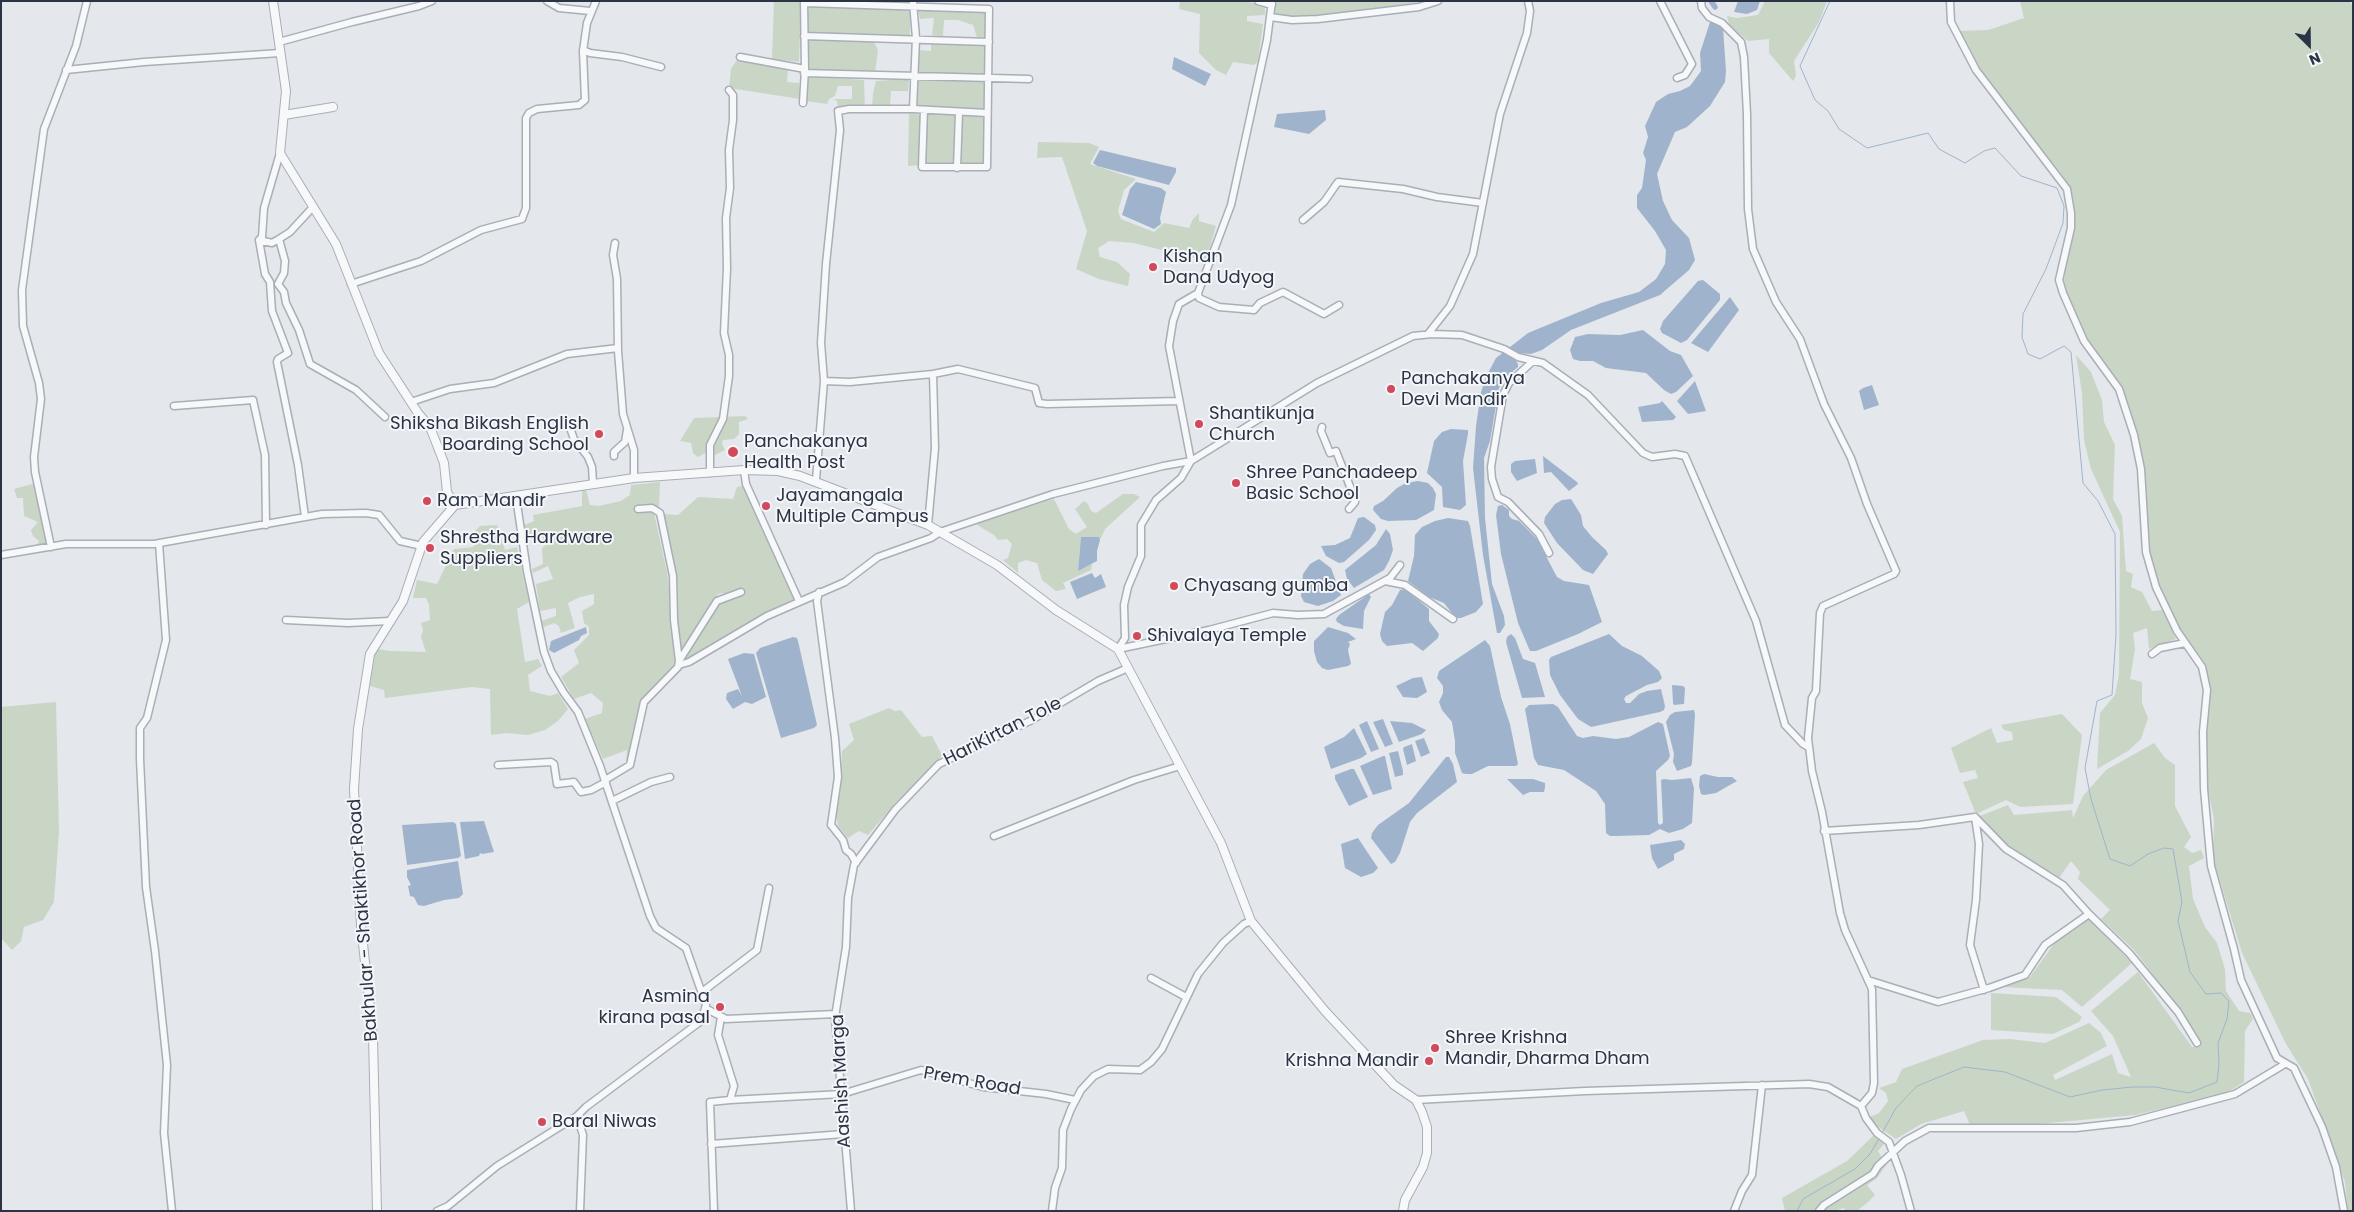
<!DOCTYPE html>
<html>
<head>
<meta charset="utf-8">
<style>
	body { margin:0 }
	#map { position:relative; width:2354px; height:1212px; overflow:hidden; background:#e4e7ec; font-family:Poppins,sans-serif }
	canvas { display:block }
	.frame { position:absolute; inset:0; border:2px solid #2b3445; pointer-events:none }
	.north { position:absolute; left:2284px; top:20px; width:50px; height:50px; -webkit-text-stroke:4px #f4f6f9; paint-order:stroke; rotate:157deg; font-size:14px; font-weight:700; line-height:20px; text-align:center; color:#2b3445 }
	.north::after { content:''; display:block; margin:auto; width:18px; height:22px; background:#2b3445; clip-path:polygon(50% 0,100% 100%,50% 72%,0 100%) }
</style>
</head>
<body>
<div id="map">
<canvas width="2354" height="1212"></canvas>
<div class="frame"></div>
<div class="north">N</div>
</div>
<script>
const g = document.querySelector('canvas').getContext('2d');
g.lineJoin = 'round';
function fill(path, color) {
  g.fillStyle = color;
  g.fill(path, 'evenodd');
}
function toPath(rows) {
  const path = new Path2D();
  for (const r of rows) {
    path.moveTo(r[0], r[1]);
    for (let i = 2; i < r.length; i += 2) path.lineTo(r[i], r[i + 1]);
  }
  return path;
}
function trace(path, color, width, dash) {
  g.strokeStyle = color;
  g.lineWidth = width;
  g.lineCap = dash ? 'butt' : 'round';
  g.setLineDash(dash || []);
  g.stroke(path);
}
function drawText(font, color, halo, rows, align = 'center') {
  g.font = font + ' Poppins,sans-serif';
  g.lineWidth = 4;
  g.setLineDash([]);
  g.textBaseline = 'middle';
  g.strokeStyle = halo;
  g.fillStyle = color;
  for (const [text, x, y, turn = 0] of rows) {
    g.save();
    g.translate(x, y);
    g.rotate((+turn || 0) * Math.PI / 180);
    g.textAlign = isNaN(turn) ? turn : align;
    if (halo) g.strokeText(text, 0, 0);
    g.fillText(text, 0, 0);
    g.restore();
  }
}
const green = toPath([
	[774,1,801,1,799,62,772,59],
	[1180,1,1241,1,1265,5,1265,15,1247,16,1247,21,1263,24,1258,61,1254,65,1233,62,1226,75,1216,70,1199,53,1200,14,1179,9],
	[1275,1,1428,1,1338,14,1290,18,1273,14],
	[1765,1,1827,1,1819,22,1794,61,1796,76,1793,81,1769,53,1769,39,1748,41,1729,24,1727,16,1737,18,1758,15],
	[2020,1,2349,1,2353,6,2353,1211,2348,1211,2345,1182,2308,1079,2286,1044,2242,953,2213,858,2214,819,2206,781,2205,734,2210,692,2207,676,2193,650,2177,627,2155,577,2148,544,2145,496,2126,403,2117,379,2086,338,2063,287,2068,248,2070,192,2063,176,1978,69,1958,31,1988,30,2024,18],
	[809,5,910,8,910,35,806,34],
	[918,8,987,12,986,37,977,37,973,25,958,20,944,20,943,36,932,35,934,18,920,19],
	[806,39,873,40,878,50,875,73,807,71,808,66],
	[931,42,986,44,985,75,916,74,917,50,931,51],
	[737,60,788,68,787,82,799,83,800,99,729,88,731,69],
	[806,76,864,80,865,108,838,107,837,101,833,99,852,99,852,86,838,86,835,96,829,99,827,104,806,101],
	[909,79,908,91,891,91,890,106,872,108,873,93,876,81],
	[916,79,986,81,985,111,915,108],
	[926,111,957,114,956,166,923,166],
	[909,113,922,115,920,165,908,166],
	[985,115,985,166,959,166,961,116],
	[1038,142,1089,143,1099,147,1090,164,1136,179,1124,190,1118,211,1121,219,1154,232,1164,223,1189,228,1193,219,1199,213,1199,221,1216,226,1206,261,1134,243,1109,241,1098,248,1100,257,1117,262,1130,274,1128,286,1099,279,1076,269,1087,231,1062,157,1037,158],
	[2076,355,2091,372,2102,400,2104,422,2115,445,2113,499,2122,516,2126,571,2133,574,2131,587,2142,592,2152,611,2162,610,2176,639,2149,649,2147,628,2133,633,2135,649,2130,679,2142,682,2142,703,2148,718,2141,739,2128,751,2097,769,2100,713,2115,695,2119,674,2120,532,2091,469,2084,440,2082,393],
	[745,416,748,419,739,422,739,434,734,439,723,440,722,444,725,450,715,455,705,453,698,457,693,453,691,443,680,441,694,418],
	[660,482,659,507,664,514,678,515,698,497,733,499,737,487,743,486,796,600,689,660,681,662,703,631,720,601,743,594,744,590,718,594,681,657,662,514,653,505,637,505,636,511,654,513,667,572,677,661,641,700,630,752,626,762,627,750,603,759,585,719,602,713,603,703,591,693,574,699,561,677,579,663,574,650,589,635,589,627,584,623,582,611,594,604,594,594,580,597,568,603,575,628,561,633,559,626,554,623,544,627,541,621,556,616,556,608,540,611,536,584,553,579,548,566,533,573,532,569,543,564,542,548,545,546,542,535,526,535,522,526,534,521,533,515,582,506,582,490,586,490,590,505,599,506,621,501,630,495,631,485],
	[36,483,42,507,46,544,37,545,39,541,33,536,31,530,38,522,24,516,23,498,17,498,14,489],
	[1123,494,1134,494,1140,497,1105,529,1100,540,1099,537,1081,537,1078,570,1092,564,1091,570,1063,583,1066,589,1056,591,1042,580,1037,563,1026,560,1018,563,1018,573,1003,560,1008,558,1012,544,1007,539,998,540,994,535,977,525,979,521,1054,499,1069,529,1076,534,1087,527,1075,509,1084,501,1088,504,1091,511,1096,513],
	[497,525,505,550,517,547,529,602,517,609,525,662,538,659,542,666,528,675,530,691,550,696,558,693,568,709,558,721,545,730,528,735,506,733,491,735,490,689,472,687,385,698,384,690,370,686,371,665,377,649,389,651,426,652,421,637,423,630,421,623,430,620,429,605,426,598,413,598,417,580,437,584,454,549,474,547,473,533,480,526],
	[56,702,59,832,54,902,43,920,24,927,21,941,12,950,1,938,1,707],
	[889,708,895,711,901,710,922,737,932,736,942,755,936,765,898,800,868,835,859,831,848,838,838,826,836,813,841,789,842,751,854,740,849,724],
	[2062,714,2082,735,2073,804,2020,807,2006,800,1976,814,1963,782,1978,778,1975,770,1960,773,1951,748,1991,728,1997,743,2013,740,2012,732,2004,730,2001,725],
	[2154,743,2165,758,2175,765,2175,806,2191,837,2184,847,2192,853,2201,850,2204,858,2189,866,2193,899,2205,927,2217,943,2225,969,2226,991,2239,1011,2250,1013,2253,1019,2245,1031,2244,1082,2225,1094,2135,1115,2038,1124,1970,1125,1964,1111,1921,1124,1896,1139,1877,1126,1868,1118,1879,1113,1888,1101,1886,1093,1879,1088,1896,1082,1902,1069,1983,1040,2009,1039,2045,1043,2089,1023,2101,1033,2107,1046,2053,1075,2055,1080,2112,1054,2118,1073,2131,1077,2113,1036,2091,1011,2138,972,2192,1047,2200,1047,2189,1024,2172,999,2134,950,2101,919,2110,910,2078,879,2080,872,2071,861,2059,878,2006,848,1977,817,2008,805,2014,815,2072,810,2073,818,2083,796,2106,770],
	[2089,919,2132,963,2082,1007,2062,990,2002,987,2030,977,2056,941],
	[1991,993,2056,997,2082,1017,2079,1022,2053,1034,1991,1030],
	[1875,1134,1884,1144,1878,1151,1882,1158,1890,1160,1876,1179,1867,1185,1875,1195,1868,1202,1857,1211,1846,1211,1844,1208,1833,1211,1785,1211,1782,1198,1847,1161]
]);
const water = toPath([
	[1738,1,1760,1,1757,10,1747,14,1734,12],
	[1710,22,1722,25,1723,28,1726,71,1725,82,1710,106,1687,127,1675,132,1657,174,1663,201,1672,220,1689,238,1695,260,1689,270,1660,295,1571,330,1542,350,1531,354,1518,353,1514,358,1518,364,1518,367,1505,378,1499,388,1490,441,1484,458,1485,518,1492,584,1504,616,1505,625,1500,633,1497,633,1483,555,1473,468,1476,426,1481,392,1486,377,1496,358,1528,333,1601,303,1639,292,1656,279,1665,264,1666,250,1655,231,1637,208,1637,195,1642,188,1646,160,1643,153,1648,137,1645,126,1656,102,1668,94,1680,91,1690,86,1701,71,1700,53],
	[1174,57,1211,74,1205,86,1172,69],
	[1325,110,1326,120,1309,134,1274,127,1277,114],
	[1100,150,1176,168,1176,172,1169,185,1097,166,1093,163],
	[1136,182,1161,188,1166,192,1160,218,1161,224,1154,229,1122,215,1130,189],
	[1703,280,1720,294,1720,300,1687,340,1681,343,1662,333,1660,329,1663,321,1698,281],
	[1730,297,1739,310,1708,352,1691,343],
	[1643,330,1670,351,1681,355,1693,376,1676,392,1671,394,1664,390,1646,373,1606,368,1593,361,1580,361,1573,359,1570,350,1575,337,1588,334,1620,335],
	[1695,381,1706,411,1688,414,1677,401],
	[1872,385,1879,405,1864,410,1859,391,1863,388],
	[1662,401,1676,417,1673,420,1642,422,1638,407,1660,403],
	[1451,429,1468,430,1468,434,1463,461,1466,505,1460,510,1443,507,1442,487,1427,473,1434,441,1442,432],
	[1543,456,1577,482,1578,484,1569,491,1551,472,1544,473],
	[1535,459,1537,473,1517,481,1511,472,1511,464,1515,461],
	[1418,481,1428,483,1433,488,1436,494,1434,510,1416,520,1388,521,1381,519,1373,510,1374,506,1383,501,1397,488,1406,483],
	[1571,499,1581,515,1583,526,1592,537,1606,550,1608,554,1593,574,1583,570,1557,543,1544,523,1545,517,1555,504,1562,500],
	[1502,505,1509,510,1509,516,1512,519,1519,521,1537,539,1557,577,1564,581,1589,585,1602,622,1578,634,1536,651,1530,651,1518,623,1501,554,1496,515,1498,506],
	[1364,517,1375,525,1376,530,1369,540,1344,562,1339,563,1326,556,1321,546,1335,545,1350,538,1358,518],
	[1448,518,1468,521,1470,526,1483,604,1476,612,1461,618,1456,618,1444,603,1429,597,1408,581,1414,556,1415,535,1422,527,1435,521],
	[1386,529,1390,534,1393,550,1389,561,1384,570,1354,588,1347,579,1345,570,1376,545],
	[1081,537,1099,537,1100,540,1097,551,1097,561,1078,571],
	[1319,559,1331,568,1341,595,1333,601,1318,606,1304,602,1301,596,1303,574,1310,564],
	[1092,573,1095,578,1101,574,1106,587,1077,599,1070,582],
	[1405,589,1429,609,1429,621,1439,634,1438,638,1423,651,1412,643,1387,646,1382,641,1380,634,1385,612,1392,605,1400,590],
	[1369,594,1371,597,1364,611,1363,629,1344,626,1337,622,1336,619,1339,615],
	[586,627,587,633,581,636,579,640,554,653,549,650,551,641],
	[1328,627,1348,633,1356,639,1348,642,1350,644,1348,650,1351,664,1348,666,1328,670,1322,668,1317,662,1314,651,1314,641],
	[1511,634,1515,638,1523,659,1535,663,1545,697,1522,698,1506,642,1507,637],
	[1609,634,1622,646,1642,656,1659,671,1662,678,1658,682,1647,685,1626,696,1624,699,1626,703,1630,703,1639,694,1647,691,1661,689,1665,706,1664,710,1660,712,1591,727,1578,719,1560,695,1550,675,1549,660,1551,657],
	[793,637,797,638,798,641,817,725,814,728,781,738,756,653,760,648],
	[1485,640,1490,646,1501,697,1510,724,1518,764,1516,766,1488,766,1472,774,1466,774,1462,773,1455,753,1455,741,1452,722,1442,710,1439,702,1443,693,1443,686,1437,678,1439,671],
	[744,653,754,654,766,697,752,704,745,702,733,709,726,699,727,693,738,689,742,696,728,659],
	[1422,677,1427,692,1417,698,1403,697,1396,686,1413,678],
	[1672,685,1683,686,1685,688,1684,704,1674,705,1673,703],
	[1553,704,1558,707,1577,736,1583,738,1593,736,1616,739,1629,737,1658,722,1663,724,1670,756,1668,760,1656,771,1658,823,1660,825,1663,823,1661,780,1664,779,1672,780,1691,778,1694,788,1692,823,1683,829,1669,833,1660,829,1649,835,1617,836,1610,836,1606,833,1605,804,1596,791,1564,770,1538,765,1534,758,1525,709,1529,705],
	[1694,710,1695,714,1692,763,1691,766,1677,771,1673,762,1674,754,1666,722,1670,715,1675,712],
	[1383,719,1393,744,1385,747,1373,722],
	[1367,721,1379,749,1371,752,1359,725],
	[1390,721,1412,723,1426,730,1422,734,1399,742],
	[1354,728,1367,754,1361,758,1331,769,1324,747,1344,737],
	[1424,738,1430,753,1421,757,1415,741],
	[1412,744,1416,761,1407,765,1403,749,1404,747],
	[1398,751,1403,771,1403,775,1395,777,1389,753],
	[1383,756,1385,756,1392,789,1373,795,1360,766],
	[1446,757,1449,757,1453,764,1457,782,1417,813,1410,822,1400,853,1395,862,1391,864,1371,838,1372,833,1378,825,1409,803],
	[1351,769,1354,769,1368,797,1349,806,1335,779,1335,775],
	[1704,774,1718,777,1732,777,1737,781,1716,793,1704,795,1701,794,1699,786,1700,776],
	[1507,779,1533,779,1545,783,1545,787,1544,792,1530,792,1523,795],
	[484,821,494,852,482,854,480,853,479,856,465,859,460,822],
	[453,822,456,824,461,856,458,858,407,865,402,825],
	[1358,838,1378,868,1373,873,1361,877,1345,868,1341,844],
	[1681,840,1685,844,1684,849,1674,854,1674,860,1658,869,1652,858,1650,845],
	[458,861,463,894,459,898,444,900,424,906,418,905,414,897,410,896,408,886,411,885,407,877,407,870]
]);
const stream = toPath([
	[1830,1,1800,66,1815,100,1828,111,1839,129,1867,148,1928,133,1939,149,1965,163,1984,151,1995,148,2021,176,2057,188,2064,206,2063,223,2046,269,2023,314,2022,337,2028,354,2040,359,2064,346,2071,352,2083,483,2098,501,2115,534,2116,635,2112,695,2097,701,2085,768,2091,799,2110,859,2130,866,2148,854,2164,848,2173,849,2182,902,2178,921,2190,972,2206,994,2221,993,2229,1001,2227,1019,2218,1043,2219,1064,2217,1082,2189,1093,2155,1087,2132,1087,2102,1090,2070,1097,2005,1072,1964,1067,1917,1086,1896,1108,1882,1133],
	[1797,1211,1803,1199,1855,1169,1870,1154,1879,1139]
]);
const canal = toPath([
	[1711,1,1715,7]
]);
const minor = toPath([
	[547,1,559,8,590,11],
	[1258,1,1272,5],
	[1660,1,1692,64,1685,75,1677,78],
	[1701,1,1702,8,1709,17,1722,23,1741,42,1744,57,1747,114,1748,209,1753,249,1776,302,1800,339,1824,404,1851,458,1867,504,1896,571,1894,574,1823,606,1820,613,1816,691,1812,698,1808,738,1812,771,1822,812,1840,913,1845,930,1872,989,1874,1083,1872,1093,1861,1106,1866,1118,1877,1133,1889,1142,1901,1175,1911,1211],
	[1950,1,1951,22,1976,70,2067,189,2071,213,2071,228,2059,280,2063,293,2084,341,2119,389,2134,435,2141,469,2146,552,2156,587,2177,631,2202,667,2207,690,2203,732,2204,789,2211,866,2234,949,2241,980,2277,1058,2294,1068,2322,1127,2336,1167,2344,1211],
	[804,3,989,9,987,167,922,167,924,110],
	[1270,17,1292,20,1318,19,1419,7,1438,1],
	[804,36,989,42],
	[279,42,352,22,419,6,432,1],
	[583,50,590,53,622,57,661,67],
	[740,57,805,69],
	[66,70,144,62,280,53],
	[804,73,1029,79],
	[803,103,805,69,804,1],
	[913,109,987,113],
	[280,153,264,208,262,237,259,240,265,274,270,282,272,311,288,353,278,359,277,362,298,465,305,517],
	[957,168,959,112],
	[1303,220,1324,202,1338,182,1403,189,1437,197,1483,203],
	[279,239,285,261,284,273,278,284,284,292,286,303,299,330,310,364,356,390,385,417],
	[259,240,272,243,279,239,290,232,313,207],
	[615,243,613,255,617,279,618,351,623,414,634,450,634,478],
	[351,284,421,261,481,230,522,219,526,208,526,118,529,113,537,109,579,105,585,100,583,51,587,23,596,1],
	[1198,293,1199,298,1219,307,1254,310,1260,303,1283,292,1324,314,1339,305],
	[1428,334,1450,306,1473,254,1500,114,1527,33,1530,11,1528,1],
	[1533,361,1509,383,1503,395,1491,467,1492,479,1498,497,1508,502,1539,534,1549,553],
	[824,381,821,343,826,264,840,130,838,111,849,109,913,109,916,38,913,2],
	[411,402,450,389,494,383,567,354,618,348],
	[174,406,253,400,265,455,266,525],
	[1322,427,1321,431,1330,453,1336,451,1353,494,1355,502,1349,509],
	[570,428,574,439,588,457,592,467,593,483],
	[614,456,614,452,625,442,627,430],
	[744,470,746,484,799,601],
	[710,473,710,445,723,419,729,376,729,355,724,333,727,268,726,218,730,188,729,150,733,120,733,95,729,90],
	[816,480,824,381,850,382,933,374],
	[928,525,935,448,933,374,958,369,1035,388,1039,403,1047,404,1179,401],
	[159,543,166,640,147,718,140,728,140,759,146,887,155,951,167,1065,164,1133,172,1211],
	[51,547,35,472,34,457,41,399,39,383,23,326,22,290,44,129,76,46,87,1],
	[1,555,66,544,154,544,322,514,366,513,379,515,400,541,422,546],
	[1385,581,1405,585,1453,619],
	[819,592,817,601,835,738,838,777,831,825,843,840,846,850,851,854,856,863],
	[286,620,348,623,390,621],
	[1118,649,1125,638,1124,605,1128,587,1141,556,1141,525,1156,500,1181,478,1191,461,1317,383,1413,336,1432,334,1462,335,1504,349,1518,357,1543,363,1588,395,1643,453,1652,457,1675,454,1685,456,1756,621,1785,725,1803,744,1808,747],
	[1118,649,1209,630,1273,613,1298,615,1324,614,1390,578,1400,565],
	[2152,654,2160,648,2185,643],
	[679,661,717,601,741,592],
	[679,665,689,662,767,616,845,582,878,557,931,538,940,532,1053,494,1163,466,1191,461,1169,346,1173,321,1179,304,1198,293,1231,205,1267,40,1272,1],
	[498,765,551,762,554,764,557,784,574,782,581,792,591,790,606,782],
	[605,780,630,765,644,702,678,667,679,661,674,620,673,576,660,513,652,508,638,509],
	[612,801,651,782,670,777],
	[1975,817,1979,844,1976,900,1970,945,1984,990],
	[1824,831,1919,825,1975,817],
	[994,836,1134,780,1180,766],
	[2089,914,2129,953,2178,1012,2197,1043],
	[1151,978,1186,997],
	[1868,980,1938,1002,1989,988,2025,975,2045,945,2089,914,2063,885,2006,849,1975,817],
	[702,992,757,950,769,888],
	[705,1008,726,1019,836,1014],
	[730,1100,842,1094,921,1070,983,1087,1046,1094,1075,1100],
	[1416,1100,1585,1091,1809,1084,1828,1087,1861,1106],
	[577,1116,583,1135,580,1211],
	[711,1144,844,1134],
	[437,1211,448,1206,497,1166,577,1116,586,1107,701,1021,706,1005,686,948,656,928,650,916,600,766,578,712,564,693,551,671,544,652,527,571,516,497],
	[714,1211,710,1102,730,1100,734,1086,718,1035,721,1017],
	[851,1211,835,1017,846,947,848,898,854,865,895,810,939,764,1032,720,1098,681,1128,668],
	[1052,1211,1055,1188,1062,1168,1063,1130,1071,1109,1081,1090,1094,1076,1108,1069,1140,1070,1151,1062,1162,1049,1198,974,1223,943,1244,924,1251,921],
	[1734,1211,1742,1191,1752,1175,1762,1085],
	[1819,1211,1824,1205,1873,1174,1878,1166,1905,1141,1929,1128,2076,1128,2130,1122,2235,1094,2285,1064]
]);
const tertiary = toPath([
	[273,1,286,91,280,153,336,244,379,353,418,413,430,427,444,463,447,492,455,505],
	[284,115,333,107],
	[455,505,634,478,744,470,778,471,800,476,928,525,997,565,1056,610,1118,649,1221,843,1251,921,1325,1011,1394,1085,1416,1100,1422,1112,1427,1127,1427,1153,1423,1167,1405,1200,1403,1211],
	[377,1211,373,1037,361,925,354,789,358,729,370,654,403,601,423,542,455,505]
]);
const markers = [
	[1153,267,5,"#d1495b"],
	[1391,389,5,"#d1495b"],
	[1199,424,5,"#d1495b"],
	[599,434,5,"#d1495b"],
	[733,452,6,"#d1495b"],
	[1236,483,5,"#d1495b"],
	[427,501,5,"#d1495b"],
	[766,506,5,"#d1495b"],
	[430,548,5,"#d1495b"],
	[1174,586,5,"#d1495b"],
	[1137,636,5,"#d1495b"],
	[720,1007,5,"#d1495b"],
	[1435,1048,5,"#d1495b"],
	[1429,1061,5,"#d1495b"],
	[542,1122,5,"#d1495b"]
];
const poiNames = [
	["Kishan",1163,257],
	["Dana Udyog",1163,278],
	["Panchakanya",1401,379],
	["Devi Mandir",1401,400],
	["Shantikunja",1209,414],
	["Church",1209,435],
	["Shiksha Bikash English",589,424,"right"],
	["Boarding School",589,445,"right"],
	["Panchakanya",744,442],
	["Health Post",744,463],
	["Shree Panchadeep",1246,473],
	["Basic School",1246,494],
	["Jayamangala",776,496],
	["Multiple Campus",776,517],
	["Ram Mandir",437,501],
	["Shrestha Hardware",440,538],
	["Suppliers",440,559],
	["Chyasang gumba",1184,586],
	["Shivalaya Temple",1147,636],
	["Asmina",710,997,"right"],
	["kirana pasal",710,1018,"right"],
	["Shree Krishna",1445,1038],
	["Mandir, Dharma Dham",1445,1059],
	["Krishna Mandir",1419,1061,"right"],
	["Baral Niwas",552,1122]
];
const streetNames = [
	["HariKirtan Tole",1003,732,-27],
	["Bakhular - Shaktikhor Road",364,920,-94],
	["Aashish Marga",842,1081,-93],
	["Prem Road",972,1082,10]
];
fill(green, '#c9d6c5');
fill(water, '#9fb4cc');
trace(stream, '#9fb4cc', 1);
trace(canal, '#9fb4cc', 5.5);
trace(minor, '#a9aeb7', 9);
trace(tertiary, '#a9aeb7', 10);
trace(minor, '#f7f8fa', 6);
trace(tertiary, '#f7f8fa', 8);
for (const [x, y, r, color] of markers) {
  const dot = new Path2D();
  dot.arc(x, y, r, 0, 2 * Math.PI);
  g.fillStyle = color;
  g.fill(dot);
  trace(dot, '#f4f6f9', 2);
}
drawText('18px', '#2b3445', '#f4f6f9', poiNames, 'left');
drawText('18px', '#2b3445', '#f4f6f9', streetNames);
</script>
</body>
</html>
